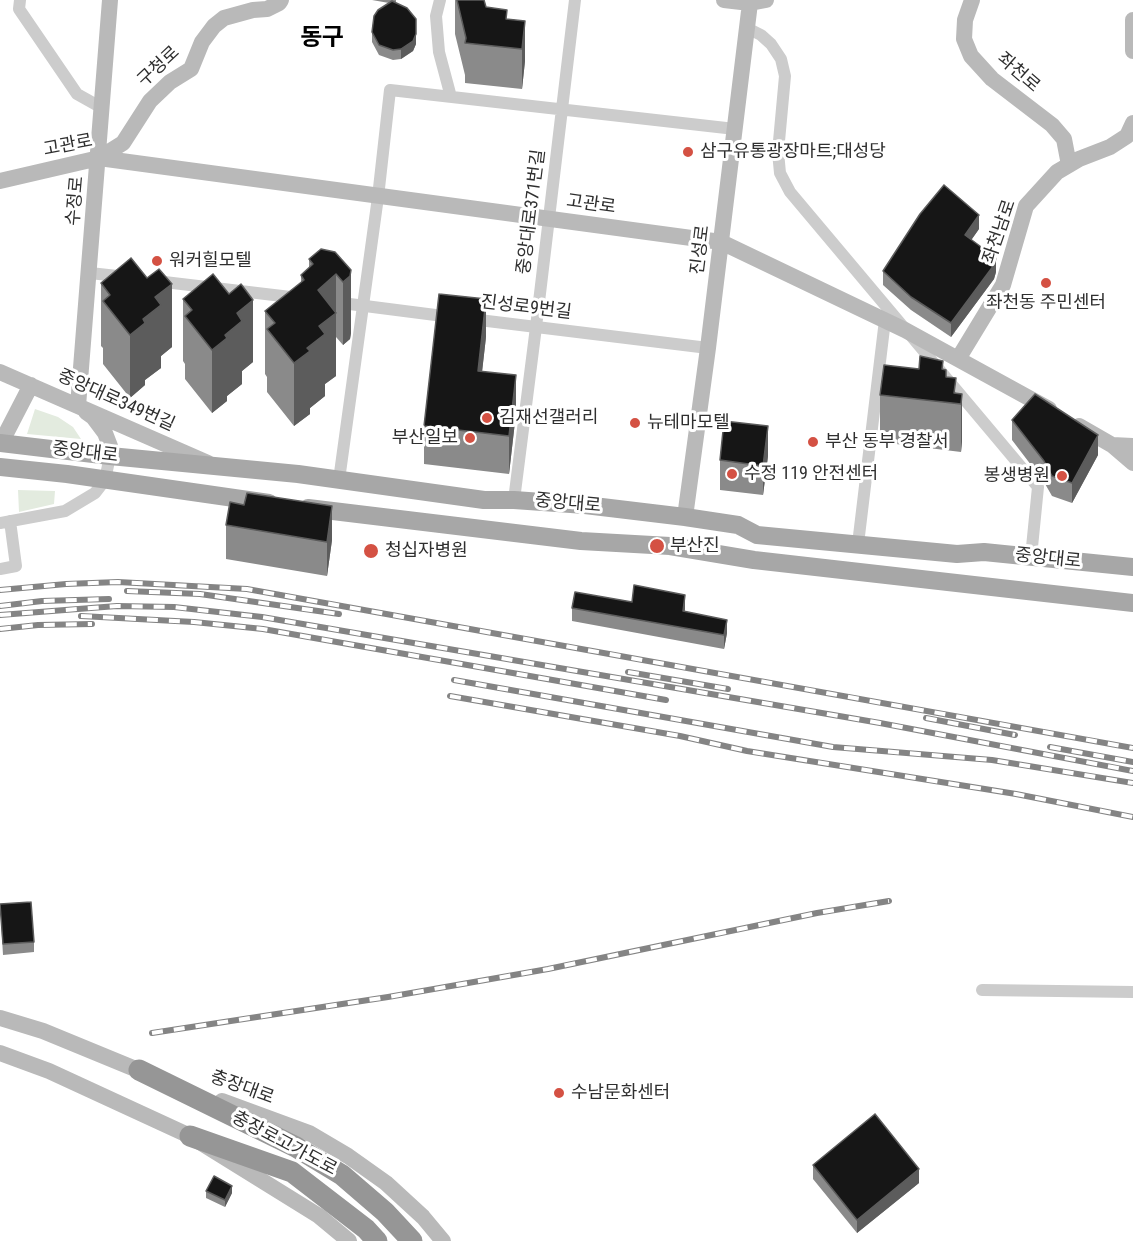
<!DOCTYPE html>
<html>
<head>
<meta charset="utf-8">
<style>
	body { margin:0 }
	canvas { display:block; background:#fff }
</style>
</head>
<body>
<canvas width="1133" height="1241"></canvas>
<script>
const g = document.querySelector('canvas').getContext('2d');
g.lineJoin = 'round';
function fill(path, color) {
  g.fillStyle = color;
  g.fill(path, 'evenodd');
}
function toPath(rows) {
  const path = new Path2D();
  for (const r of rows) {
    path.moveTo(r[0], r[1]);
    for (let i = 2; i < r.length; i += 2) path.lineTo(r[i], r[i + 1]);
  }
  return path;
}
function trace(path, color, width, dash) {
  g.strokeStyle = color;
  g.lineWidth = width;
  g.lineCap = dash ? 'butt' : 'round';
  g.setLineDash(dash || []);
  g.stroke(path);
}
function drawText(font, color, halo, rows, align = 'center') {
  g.font = font + ' "Roboto Condensed","Noto Sans KR",sans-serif';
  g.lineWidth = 6;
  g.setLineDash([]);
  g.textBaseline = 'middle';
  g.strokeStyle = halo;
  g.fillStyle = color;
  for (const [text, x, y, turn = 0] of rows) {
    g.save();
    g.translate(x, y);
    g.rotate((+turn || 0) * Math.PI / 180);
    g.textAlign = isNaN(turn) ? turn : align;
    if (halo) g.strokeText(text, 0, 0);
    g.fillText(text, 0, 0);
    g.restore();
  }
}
const green = toPath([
	[35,409,58,417,73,427,81,439,27,434],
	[18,490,55,491,54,504,19,512]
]);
const street = toPath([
	[20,0,19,9,77,94,102,108],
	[440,0,436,16,439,52,451,97],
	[747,28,761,35,771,44,781,59,785,76,778,152,780,173,790,192,1038,487,1031,557],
	[90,273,126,277],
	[156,281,299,298],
	[334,302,451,317],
	[471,319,708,348],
	[339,480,378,197,390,90,735,129],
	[514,500,536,327,575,0],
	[0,523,65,511,95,493,105,480,110,456],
	[858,544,885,320],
	[0,569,16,566,10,521],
	[982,990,1133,992]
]);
const secondary = toPath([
	[724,0,750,3,766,0],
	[972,0,965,20,964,39,971,56,992,79,1052,125,1064,139,1069,165],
	[1133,20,1133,51],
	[99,158,123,143,150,101,170,82,191,69,202,42,214,26,224,18,253,10,267,9,279,3,281,0],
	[0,181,99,158,721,242,905,330,1049,409],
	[958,359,1003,285,1026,206,1057,172,1079,159,1110,147,1127,136,1133,123],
	[0,372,208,463],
	[78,406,110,0],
	[86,412,93,417,105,433,110,446,110,456],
	[1079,426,1112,445,1133,446],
	[1,443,31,385],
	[1112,445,1133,463],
	[685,517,708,348,750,3],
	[0,1018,43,1031,150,1075],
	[0,1053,49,1071,190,1136,319,1216,349,1241],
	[222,1101,309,1133,348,1156,386,1183,423,1217,443,1241]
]);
const primary = toPath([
	[0,443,110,456,298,474,484,500,514,500,585,505,685,517,738,525,757,535,957,554,984,552,1133,567],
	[0,467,67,474,269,503],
	[308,508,581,541,670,546,754,560,1133,603]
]);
const highway = toPath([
	[139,1070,296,1147,342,1175,385,1212,412,1241],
	[190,1136,292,1172,366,1229,377,1241]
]);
const rail = toPath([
	[0,590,66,584,118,582,247,589,1133,748],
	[127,591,200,594,339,614],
	[0,606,42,601,109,599],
	[0,615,117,606,174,607,262,617,880,723,1133,771],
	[81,616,194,622,263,629,666,700],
	[0,629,38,625,92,624],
	[628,672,728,689],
	[454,680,833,747,992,760,1133,783],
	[450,696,680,736,747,751,1016,794,1133,817],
	[926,718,1015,735],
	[1050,747,1133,762],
	[152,1033,388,997,548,969,817,913,889,901]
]);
const wall = toPath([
	[372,0,396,0,396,3,416,44,413,51,401,59,393,60,379,55,372,42,372,32,389,3],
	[455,0,484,0,486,7,507,19,525,21,525,61,522,89,465,83,465,75,455,34],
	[979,229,971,240,996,272,994,279,951,337,911,310,883,285,883,271],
	[309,259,351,270,351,333,350,339,343,345,336,337,336,376,325,384,325,396,310,408,310,414,294,426,267,392,267,377,265,374,265,311,301,283,301,275,309,268],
	[101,283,172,347,161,356,161,368,145,380,145,385,130,398,103,364,103,348,101,346],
	[183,299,253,362,242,371,242,384,227,396,227,401,212,413,185,379,185,364,183,361],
	[486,337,482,371,516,413,509,474,424,464,424,426],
	[919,369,943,370,956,393,962,394,962,441,961,452,880,442,880,395],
	[1012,420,1098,455,1072,503,1052,496,1044,482,1012,440],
	[768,456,763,495,720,490,720,460],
	[226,525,332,540,327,576,226,559],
	[632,602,685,609,684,612,727,633,724,649,572,621,572,608],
	[0,904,34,942,34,952,3,955],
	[813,1165,919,1183,857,1233,813,1179],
	[206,1191,232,1193,225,1207,206,1198]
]);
const shadedWall = toPath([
	[525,21,525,61,522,89,522,49],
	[416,34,416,44,413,51,401,59,401,49],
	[979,215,979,229,965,249,965,235],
	[996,258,996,272,994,279,951,337,951,323],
	[351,270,351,333,350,339,343,345,343,282],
	[336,274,336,376,325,384,325,396,310,408,310,414,294,426,294,363,307,348,318,290],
	[172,284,172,347,161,356,161,368,145,380,145,385,130,398,130,335,143,319,155,297],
	[486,299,486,337,478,408,478,371],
	[253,300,253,362,242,371,242,384,227,396,227,401,212,413,212,350,225,335,237,313],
	[516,375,516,413,509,474,509,436],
	[962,394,962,441,961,452,961,404],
	[768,426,768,456,763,495,763,466],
	[1098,435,1098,455,1072,503,1072,483],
	[332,506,332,540,327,576,327,542],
	[685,595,685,609,683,625,683,611],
	[727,620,727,633,724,649,724,635],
	[919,1169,919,1183,857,1233,857,1220],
	[232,1186,232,1193,225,1207,225,1200]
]);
const building = toPath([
	[457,0,484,0,486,7,507,10,506,19,525,21,522,49,465,43,466,38,457,0],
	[392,1,407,8,416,19,416,34,413,41,401,49,393,50,379,45,372,32,374,16,378,10,392,1],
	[944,185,979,215,965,235,996,258,994,265,951,323,911,297,883,271,920,214,944,185],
	[321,249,335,252,351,270,350,276,343,282,336,274,318,290,336,313,319,326,325,334,307,348,310,351,294,363,267,329,275,323,265,311,304,280,301,275,313,264,309,259,321,249],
	[131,258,147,278,159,269,172,284,155,297,161,305,143,319,145,323,130,335,103,301,110,295,101,283,131,258],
	[213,274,229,294,241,284,253,300,237,313,242,321,225,335,227,338,212,350,185,316,192,310,183,299,213,274],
	[439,294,486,299,478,371,516,375,509,436,424,426,439,294],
	[920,356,943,361,942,369,946,370,946,377,956,378,954,393,962,394,961,404,880,395,884,365,919,369,920,356],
	[1035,394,1098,435,1072,483,1052,476,1044,461,1012,420,1035,394],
	[724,421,768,426,763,466,720,460,724,421],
	[247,493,332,506,327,542,226,525,230,502,244,505,247,493],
	[634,585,685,595,683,611,727,620,724,635,572,608,575,592,632,602,634,585],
	[31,902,34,942,3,944,0,904,31,902],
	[875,1114,919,1169,857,1220,813,1165,875,1114],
	[214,1176,232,1186,225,1200,206,1191,214,1176]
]);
const markers = [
	[688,152,6,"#d45143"],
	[157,261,6,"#d45143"],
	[1046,283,6,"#d45143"],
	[487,418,6,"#d45143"],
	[635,423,6,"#d45143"],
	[470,438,6,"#d45143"],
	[813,442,6,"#d45143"],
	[732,474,6,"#d45143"],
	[1062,476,6,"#d45143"],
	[657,546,8,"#d45143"],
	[371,551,8,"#d45143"],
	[559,1093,6,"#d45143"]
];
const streetNames = [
	["구청로",159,67,-43],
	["좌천로",1018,73,41],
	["고관로",68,146,-11],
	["수정로",76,201,-85],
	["고관로",591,205,8],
	["중앙대로371번길",532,212,-83],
	["좌천남로",1000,232,-71],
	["진성로",701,250,-83],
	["진성로9번길",526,308,7],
	["중앙대로349번길",116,401,24],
	["중앙대로",85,453,7],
	["중앙대로",568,504,5],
	["중앙대로",1048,559,6],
	["충장대로",242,1088,20],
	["충장로고가도로",284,1144,28]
];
const poiNames = [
	["삼구유통광장마트;대성당",700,152],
	["워커힐모텔",169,261],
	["좌천동 주민센터",1046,303,"center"],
	["김재선갤러리",499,418],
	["뉴테마모텔",647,423],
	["부산일보",458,438,"right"],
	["부산 동부 경찰서",825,442],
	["수정 119 안전센터",744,474],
	["봉생병원",1050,476,"right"],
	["부산진",670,546],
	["청십자병원",385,551],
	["수남문화센터",571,1093]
];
const districtNames = [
	["동구",322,39]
];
fill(green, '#e3ebdf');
trace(street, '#ccc', 12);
trace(secondary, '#b9b9b9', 16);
trace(primary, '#a7a7a7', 18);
trace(highway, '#969696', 21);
trace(rail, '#848484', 6);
trace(rail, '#fff', 4, [11]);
fill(wall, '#8a8a8a');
fill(shadedWall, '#5c5c5c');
fill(building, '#161616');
trace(building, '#5c5c5c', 1.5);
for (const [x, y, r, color] of markers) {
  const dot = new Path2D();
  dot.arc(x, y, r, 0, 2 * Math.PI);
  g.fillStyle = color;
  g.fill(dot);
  trace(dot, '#fff', 2);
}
drawText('18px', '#2f2f2f', '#fff', streetNames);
drawText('18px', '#2f2f2f', '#fff', poiNames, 'left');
drawText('bold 24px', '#000', '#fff', districtNames);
</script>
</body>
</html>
